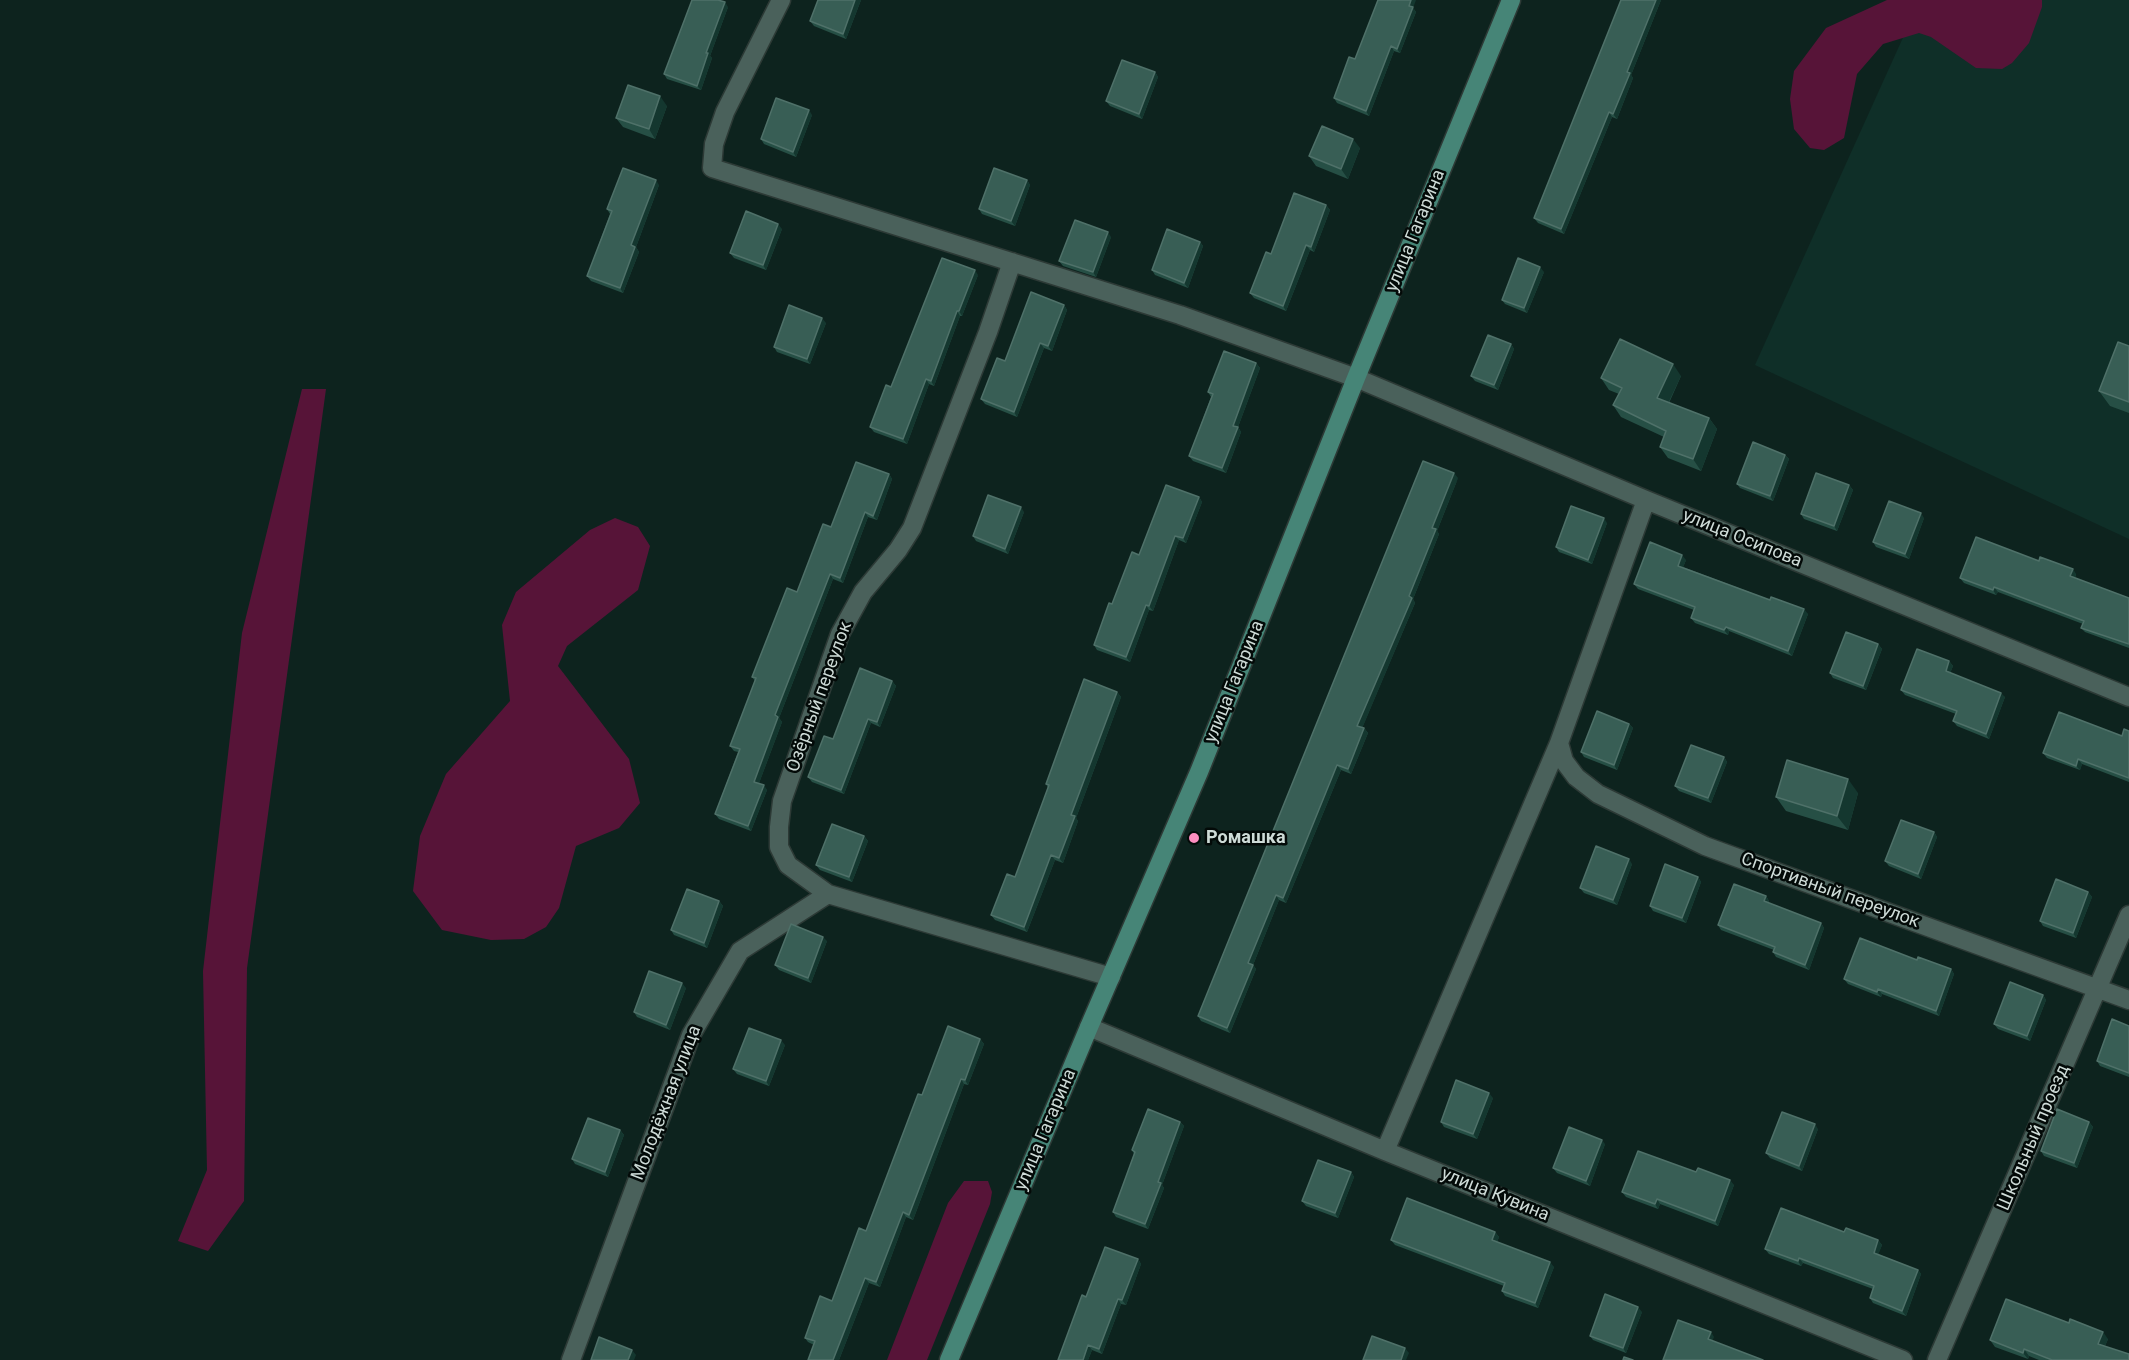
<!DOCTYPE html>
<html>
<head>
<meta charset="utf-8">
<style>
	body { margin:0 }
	canvas { display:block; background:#0d231e }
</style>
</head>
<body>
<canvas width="2129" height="1360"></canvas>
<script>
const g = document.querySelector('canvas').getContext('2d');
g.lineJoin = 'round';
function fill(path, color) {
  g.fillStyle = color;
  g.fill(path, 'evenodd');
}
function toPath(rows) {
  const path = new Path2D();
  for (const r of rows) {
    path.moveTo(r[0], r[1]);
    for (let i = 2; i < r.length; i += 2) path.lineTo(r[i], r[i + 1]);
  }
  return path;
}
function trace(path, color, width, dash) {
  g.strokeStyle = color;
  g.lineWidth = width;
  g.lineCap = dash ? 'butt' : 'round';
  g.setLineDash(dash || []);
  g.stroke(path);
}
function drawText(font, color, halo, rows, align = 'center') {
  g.font = font + ' Roboto,sans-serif';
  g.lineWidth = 5;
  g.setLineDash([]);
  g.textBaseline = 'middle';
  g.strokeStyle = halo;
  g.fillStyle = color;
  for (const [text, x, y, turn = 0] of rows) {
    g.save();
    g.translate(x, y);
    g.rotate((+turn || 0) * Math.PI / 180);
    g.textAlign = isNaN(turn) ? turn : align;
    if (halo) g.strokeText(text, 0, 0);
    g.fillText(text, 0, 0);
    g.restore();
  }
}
const built = toPath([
	[1920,0,2129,0,2129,539,1755,365]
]);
const green = toPath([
	[1887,0,2042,0,2042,7,2029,43,2012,63,2002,69,1976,68,1931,37,1919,33,1883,44,1857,74,1844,138,1824,150,1810,148,1794,129,1790,99,1794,71,1826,28],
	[302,389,326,389,247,968,244,1201,208,1251,178,1241,207,1170,203,971,242,633],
	[615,518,638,527,650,546,638,590,567,646,558,666,629,759,640,803,619,828,576,846,559,908,546,927,524,939,491,940,442,930,413,891,420,836,446,774,510,701,502,625,516,592,590,530],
	[964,1181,988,1181,992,1192,990,1204,927,1360,887,1360,948,1203]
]);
const minor = toPath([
	[781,0,725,112,714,144,712,168,1180,315,1356,378,1646,500,2129,697],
	[1012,262,988,332,912,528,898,550,863,592,840,634,782,801,779,827,779,847,788,865,828,894,1111,977],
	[1559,743,1564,761,1576,777,1598,794,1705,846,2129,1000],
	[1089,1027,1385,1151,1903,1360],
	[1385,1151,1559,743,1646,500],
	[571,1360,691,1035,740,951,828,894],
	[1937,1360,2129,915]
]);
const major = toPath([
	[949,1360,1089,1027,1199,772,1356,378,1511,0]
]);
const wall = toPath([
	[861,0,846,39,814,26,810,21],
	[1621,0,1661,0,1631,75,1633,78,1617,119,1612,117,1564,234,1538,223,1534,218],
	[728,7,710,56,712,58,701,90,667,79,664,74],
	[1413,8,1416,12,1400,53,1394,51,1369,116,1337,103,1334,98,1355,59],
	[1155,72,1158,77,1142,119,1110,106,1106,101],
	[667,106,655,139,623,127,616,118],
	[812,115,796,157,764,144,761,139],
	[1360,148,1348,179,1316,166,1309,156],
	[1027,180,1030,185,1015,226,982,214,979,209],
	[659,185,636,247,639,252,623,293,591,281,587,276,610,214,607,209],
	[1326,205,1330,210,1314,252,1310,250,1286,311,1254,298,1250,293,1271,254],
	[782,229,766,270,734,258,730,253],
	[1111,237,1096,277,1063,266,1059,261],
	[1200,242,1203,246,1188,288,1155,275,1152,270],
	[1544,272,1527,313,1505,304,1502,300],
	[978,275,962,316,960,316,934,386,929,384,907,444,874,432,870,427,891,387],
	[1064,305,1067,310,1052,351,1044,348,1017,417,985,404,981,399],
	[826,323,810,364,777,352,774,347],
	[1511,344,1514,349,1498,390,1475,381,1471,376],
	[2129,346,2129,413,2110,406,2099,391],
	[1256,363,1260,368,1238,427,1241,432,1226,473,1193,461,1189,456,1211,397,1208,392],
	[1681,376,1669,403,1709,418,1717,429,1701,471,1668,458,1660,447,1664,437,1621,417,1613,405,1619,394,1609,390,1601,378],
	[1785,455,1789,459,1773,501,1740,488,1737,484],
	[889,474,892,479,877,520,868,517,843,583,833,579,779,718,782,722,759,783,767,790,751,831,719,819,715,814,738,752,734,751,730,746,755,681,752,677,831,527],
	[1458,478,1437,531,1439,534,1413,599,1415,603,1362,728,1364,728,1368,733,1351,774,1341,770,1286,903,1279,900,1253,965,1256,969,1230,1033,1201,1021,1198,1016],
	[1849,485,1853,490,1837,531,1804,519,1801,514],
	[1199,497,1202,502,1186,543,1179,540,1153,611,1149,610,1130,662,1097,650,1094,645,1139,555],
	[1024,512,1008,554,976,541,973,536],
	[1924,518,1909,559,1876,547,1873,542],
	[1607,523,1592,564,1559,552,1556,547],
	[1686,560,1683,567,1808,614,1792,656,1729,631,1728,635,1695,623,1691,618,1694,610,1638,589,1634,584],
	[2039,561,2076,574,2075,578,2129,598,2129,648,2085,632,2081,628,2083,624,1998,592,1996,595,1964,583,1960,578],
	[1878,644,1882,649,1866,690,1833,678,1830,673],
	[1949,661,1953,666,1950,673,2005,697,1989,739,1957,726,1953,721,1956,714,1905,695,1901,690],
	[892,681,896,686,880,727,871,723,844,794,812,782,808,777,833,739],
	[1117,692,1121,697,1076,818,1078,821,1063,863,1055,860,1027,932,995,920,991,915,1015,877,1048,788,1046,784],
	[1629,724,1633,728,1617,770,1584,757,1581,752],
	[2129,731,2129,782,2082,764,2080,770,2047,758,2043,753,2122,736],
	[1724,757,1727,762,1711,803,1679,791,1675,786],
	[1858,793,1848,830,1786,811,1776,797],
	[1934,832,1937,837,1921,879,1889,866,1885,861],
	[864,836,868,841,852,882,820,870,816,865],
	[1632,864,1617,905,1584,893,1580,888],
	[1698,877,1701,882,1686,923,1653,911,1650,906],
	[2088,892,2092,897,2076,938,2043,926,2040,921],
	[1766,896,1769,901,1769,903,1821,923,1824,928,1809,970,1776,957,1773,952,1774,950,1721,930,1718,925],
	[719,901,723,906,707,948,674,935,671,930],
	[827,941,811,983,779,970,775,965],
	[1917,960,1951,969,1954,974,1939,1016,1882,994,1881,997,1848,984,1844,979],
	[686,988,670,1030,637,1017,634,1012],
	[2043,995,2046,1000,2030,1041,1998,1029,1994,1024],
	[2129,1026,2129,1077,2100,1066,2097,1061],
	[980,1039,984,1044,968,1085,964,1084,913,1220,906,1217,880,1287,869,1283,839,1360,808,1360,814,1345,808,1342,805,1338,832,1301,866,1231,922,1095],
	[785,1045,769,1086,737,1074,733,1069],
	[1493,1098,1477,1139,1444,1127,1441,1122],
	[1180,1122,1184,1126,1162,1185,1164,1188,1148,1229,1116,1217,1113,1212,1134,1154,1132,1150],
	[2089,1122,2093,1127,2077,1168,2044,1156,2041,1151],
	[1818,1129,1802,1171,1770,1158,1766,1153],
	[620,1130,624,1135,608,1177,575,1164,572,1159],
	[1605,1144,1590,1186,1557,1173,1553,1168],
	[1351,1172,1354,1177,1338,1218,1306,1206,1302,1201],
	[1696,1172,1734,1185,1718,1226,1660,1204,1658,1209,1626,1197,1622,1192],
	[1495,1232,1499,1237,1497,1242,1554,1267,1538,1308,1505,1296,1502,1291,1504,1286,1395,1245,1391,1240],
	[1844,1232,1878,1240,1882,1245,1878,1254,1918,1270,1921,1274,1906,1316,1873,1303,1870,1298,1873,1289,1803,1263,1801,1266,1769,1254,1765,1249],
	[1138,1259,1141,1264,1126,1305,1121,1304,1102,1354,1092,1350,1088,1360,1058,1360,1086,1297],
	[1642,1312,1626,1353,1593,1340,1590,1336],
	[2108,1339,2105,1346,2129,1360,2039,1360,2029,1356,2028,1359,1995,1347,1990,1340]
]);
const shadedWall = toPath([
	[855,0,861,0,846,39,843,34],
	[1411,0,1416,0,1413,8,1416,12,1400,53,1397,49],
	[1656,0,1661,0,1631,75,1633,78,1617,119,1613,114,1627,72],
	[725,2,728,7,710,56,712,58,701,90,697,86,706,53],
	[1391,46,1394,51,1369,116,1366,111],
	[1155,72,1158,77,1142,119,1139,114],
	[660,96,667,106,655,139,649,129],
	[809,110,812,115,796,157,793,152],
	[1609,112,1612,117,1564,234,1561,229],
	[1353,139,1360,148,1348,179,1341,169],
	[656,180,659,185,636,247,639,252,623,293,620,288,631,245],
	[1027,180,1030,185,1015,226,1011,221],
	[1326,205,1330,210,1314,252,1311,247],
	[778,224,782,229,766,270,763,265],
	[1108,232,1111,237,1096,277,1093,272],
	[1200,242,1203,246,1188,288,1184,283],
	[1306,245,1310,250,1286,311,1283,306],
	[1540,267,1544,272,1527,313,1524,308],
	[975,270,978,275,962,316,959,311],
	[1064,305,1067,310,1052,351,1048,346],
	[957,311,960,316,934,386,931,381],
	[822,318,826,323,810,364,807,359],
	[1040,343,1044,348,1017,417,1014,412],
	[1511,344,1514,349,1498,390,1494,385],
	[1256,363,1260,368,1238,427,1241,432,1226,473,1222,468,1233,426],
	[1673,364,1681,376,1665,410,1657,398],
	[926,379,929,384,907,444,903,439],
	[1709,418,1717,429,1701,471,1693,459],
	[1785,455,1789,459,1773,501,1770,496],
	[1454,473,1458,478,1437,531,1439,534,1413,599,1415,603,1361,731,1357,726,1409,596,1432,528],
	[889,474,892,479,877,520,873,516],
	[1849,485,1853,490,1837,531,1834,526],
	[1199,497,1202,502,1186,543,1183,538],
	[1021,507,1024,512,1008,554,1005,549],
	[865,512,868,517,843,583,840,578],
	[1921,513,1924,518,1909,559,1905,554],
	[1604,518,1607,523,1592,564,1588,560],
	[1175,536,1179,540,1153,611,1149,606],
	[1682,555,1686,560,1682,570,1678,566],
	[2073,569,2076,574,2074,581,2070,576],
	[830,574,833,579,779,718,782,722,758,786,754,782,775,715],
	[1994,587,1998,592,1996,595,1993,590],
	[1146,605,1149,610,1130,662,1126,657],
	[1804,609,1808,614,1792,656,1788,651],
	[1726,627,1729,631,1728,635,1724,630],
	[1878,644,1882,649,1866,690,1863,686],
	[1949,661,1953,666,1949,676,1946,671],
	[892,681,896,686,880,727,877,722],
	[1117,692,1121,697,1076,818,1078,821,1063,863,1059,858,1071,815],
	[2001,693,2005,697,1989,739,1986,734],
	[868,719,871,723,844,794,841,790],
	[1629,724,1633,728,1617,770,1614,765],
	[1364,728,1368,733,1351,774,1348,769],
	[1724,757,1727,762,1711,803,1708,798],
	[2078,759,2082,764,2080,770,2076,766],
	[1337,765,1341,770,1286,903,1283,898],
	[1848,779,1858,793,1848,830,1837,816],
	[764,785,767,790,751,831,748,826],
	[1934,832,1937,837,1921,879,1918,874],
	[864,836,868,841,852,882,849,877],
	[1051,855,1055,860,1027,932,1024,927],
	[1629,859,1632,864,1617,905,1613,900],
	[1698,877,1701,882,1686,923,1682,918],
	[2088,892,2092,897,2076,938,2073,933],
	[1276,895,1279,900,1253,965,1256,969,1230,1033,1227,1028,1248,963],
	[1766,896,1769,901,1767,906,1764,901],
	[719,901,723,906,707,948,704,943],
	[1821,923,1824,928,1809,970,1805,965],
	[823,937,827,941,811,983,808,978],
	[1951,969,1954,974,1939,1016,1936,1011],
	[682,983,686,988,670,1030,666,1025],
	[1878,989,1882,994,1881,997,1877,992],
	[2043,995,2046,1000,2030,1041,2027,1036],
	[980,1039,984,1044,968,1085,965,1080],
	[781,1040,785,1045,769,1086,766,1081],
	[961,1079,964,1084,913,1220,909,1215],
	[1489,1093,1493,1098,1477,1139,1473,1134],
	[1180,1122,1184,1126,1162,1185,1164,1188,1148,1229,1145,1224,1158,1182],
	[2089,1122,2093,1127,2077,1168,2074,1163],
	[1815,1124,1818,1129,1802,1171,1799,1166],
	[620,1130,624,1135,608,1177,605,1172],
	[1602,1140,1605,1144,1590,1186,1586,1181],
	[1351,1172,1354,1177,1338,1218,1335,1213],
	[1730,1180,1734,1185,1718,1226,1715,1221],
	[1657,1199,1660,1204,1658,1209,1655,1204],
	[903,1212,906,1217,880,1287,876,1282],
	[1495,1232,1499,1237,1496,1245,1492,1240],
	[1878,1240,1882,1245,1877,1258,1874,1253],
	[1799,1258,1803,1263,1801,1266,1798,1261],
	[1138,1259,1141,1264,1126,1305,1122,1300],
	[1550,1262,1554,1267,1538,1308,1535,1303],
	[1918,1270,1921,1274,1906,1316,1902,1311],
	[865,1278,869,1283,839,1360,833,1360],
	[1118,1299,1121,1304,1102,1354,1099,1349],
	[1638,1307,1642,1312,1626,1353,1623,1348],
	[1711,1332,1714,1337,1711,1344,1708,1339],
	[2103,1332,2108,1339,2103,1351,2098,1344],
	[1088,1345,1092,1350,1088,1360,1083,1360],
	[1405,1348,1409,1353,1406,1360,1401,1360],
	[2024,1349,2029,1356,2028,1359,2023,1353],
	[632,1350,636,1355,634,1360,628,1360]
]);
const building = toPath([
	[692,0,718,0,725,2,706,53,708,53,697,86,664,74,692,0],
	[818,0,855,0,843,34,810,21,818,0],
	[1378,0,1411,0,1409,6,1413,7,1397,49,1391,46,1366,111,1334,98,1349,57,1355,59,1378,0],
	[1621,0,1656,0,1627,72,1630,73,1613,114,1609,112,1561,229,1534,218,1621,0],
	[1122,60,1155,72,1139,114,1106,101,1122,60],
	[628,85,660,96,649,129,616,118,628,85],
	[776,98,809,110,793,152,761,139,776,98],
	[1322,126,1353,139,1341,169,1309,156,1322,126],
	[623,168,656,180,631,245,635,247,620,288,587,276,612,211,607,209,623,168],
	[994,168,1027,180,1011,221,979,209,994,168],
	[1294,193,1326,205,1311,247,1306,245,1283,306,1250,293,1266,252,1271,254,1294,193],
	[746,211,778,224,763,265,730,253,746,211],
	[1075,220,1108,232,1093,272,1059,261,1075,220],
	[1167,229,1200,242,1184,283,1152,270,1167,229],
	[942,258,975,270,959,311,957,311,931,381,926,379,903,439,870,427,886,385,891,387,942,258],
	[1518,258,1540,267,1524,308,1502,300,1518,258],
	[1031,292,1064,305,1048,346,1040,343,1014,412,981,399,997,358,1005,361,1031,292],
	[789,305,822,318,807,359,774,347,789,305],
	[1488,335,1511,344,1494,385,1471,376,1488,335],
	[1620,339,1673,364,1657,398,1709,418,1693,459,1660,447,1666,431,1613,405,1622,388,1601,378,1620,339],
	[2118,342,2129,346,2129,402,2099,391,2118,342],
	[1224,351,1256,363,1233,426,1238,427,1222,468,1189,456,1213,394,1208,392,1224,351],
	[1753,442,1785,455,1770,496,1737,484,1753,442],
	[1423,461,1454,473,1432,528,1436,529,1409,596,1412,598,1357,726,1364,728,1348,769,1337,765,1283,898,1276,895,1248,963,1253,965,1227,1028,1198,1016,1423,461],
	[856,462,889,474,873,516,865,512,840,578,830,574,775,715,778,717,754,782,764,785,748,826,715,814,740,749,730,746,756,678,752,677,787,588,797,592,823,524,831,527,856,462],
	[1816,473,1849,485,1834,526,1801,514,1816,473],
	[1166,485,1199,497,1183,538,1175,536,1149,606,1146,605,1126,657,1094,645,1109,603,1112,604,1132,552,1139,555,1166,485],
	[988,495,1021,507,1005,549,973,536,988,495],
	[1889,501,1921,513,1905,554,1873,542,1889,501],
	[1571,506,1604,518,1588,560,1556,547,1571,506],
	[1976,537,2039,561,2040,557,2073,569,2070,576,2129,598,2129,644,2081,628,2084,621,1994,587,1993,590,1960,578,1976,537],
	[1650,542,1682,555,1678,566,1770,600,1771,597,1804,609,1788,651,1726,627,1724,630,1691,618,1695,607,1634,584,1650,542],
	[1846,632,1878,644,1863,686,1830,673,1846,632],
	[1917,649,1949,661,1946,671,2001,693,1986,734,1953,721,1957,711,1901,690,1917,649],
	[860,668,892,681,877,722,868,719,841,790,808,777,824,736,833,739,860,668],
	[1084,679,1117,692,1071,815,1075,816,1059,858,1051,855,1024,927,991,915,1007,874,1015,877,1049,785,1046,784,1084,679],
	[1597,711,1629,724,1614,765,1581,752,1597,711],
	[2059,712,2122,736,2124,729,2129,731,2129,778,2078,759,2076,766,2043,753,2059,712],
	[1691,745,1724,757,1708,798,1675,786,1691,745],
	[1787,760,1848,779,1837,816,1776,797,1787,760],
	[1901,820,1934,832,1918,874,1885,861,1901,820],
	[832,824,864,836,849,877,816,865,832,824],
	[1596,846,1629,859,1613,900,1580,888,1596,846],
	[1665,864,1698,877,1682,918,1650,906,1665,864],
	[2056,879,2088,892,2073,933,2040,921,2056,879],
	[1734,884,1766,896,1764,901,1821,923,1805,965,1773,952,1775,947,1718,925,1734,884],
	[687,889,719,901,704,943,671,930,687,889],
	[791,924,823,937,808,978,775,965,791,924],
	[1860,938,1917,960,1918,957,1951,969,1936,1011,1878,989,1877,992,1844,979,1860,938],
	[649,971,682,983,666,1025,634,1012,649,971],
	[2010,982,2043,995,2027,1036,1994,1024,2010,982],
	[2112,1019,2129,1026,2129,1073,2097,1061,2112,1019],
	[948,1026,980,1039,965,1080,961,1079,909,1215,903,1212,876,1282,865,1278,833,1360,808,1360,815,1341,805,1338,820,1296,832,1301,859,1228,866,1231,918,1094,922,1095,948,1026],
	[749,1028,781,1040,766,1081,733,1069,749,1028],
	[1456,1080,1489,1093,1473,1134,1441,1122,1456,1080],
	[1148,1109,1180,1122,1158,1182,1161,1183,1145,1224,1113,1212,1135,1152,1132,1150,1148,1109],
	[2057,1109,2089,1122,2074,1163,2041,1151,2057,1109],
	[1782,1112,1815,1124,1799,1166,1766,1153,1782,1112],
	[588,1118,620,1130,605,1172,572,1159,588,1118],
	[1569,1127,1602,1140,1586,1181,1553,1168,1569,1127],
	[1638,1151,1696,1172,1698,1168,1730,1180,1715,1221,1657,1199,1655,1204,1622,1192,1638,1151],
	[1318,1160,1351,1172,1335,1213,1302,1201,1318,1160],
	[1407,1198,1495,1232,1492,1240,1550,1262,1535,1303,1502,1291,1505,1283,1391,1240,1407,1198],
	[1781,1208,1844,1232,1846,1228,1878,1240,1874,1253,1918,1270,1902,1311,1870,1298,1874,1286,1799,1258,1798,1261,1765,1249,1781,1208],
	[1105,1247,1138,1259,1122,1300,1118,1299,1099,1349,1088,1345,1083,1360,1058,1360,1082,1295,1086,1297,1105,1247],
	[1605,1294,1638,1307,1623,1348,1590,1336,1605,1294],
	[2006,1299,2069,1323,2070,1319,2103,1332,2098,1344,2129,1354,2129,1360,2052,1360,2024,1349,2023,1353,1990,1340,2006,1299],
	[1678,1320,1711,1332,1708,1339,1763,1360,1663,1360,1678,1320],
	[1372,1336,1405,1348,1401,1360,1363,1360,1372,1336],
	[599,1337,632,1350,628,1360,591,1360,599,1337],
	[1624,1357,1633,1360,1623,1360,1624,1357]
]);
const markers = [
	[1194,838,6,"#fd8ec0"]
];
const streetNames = [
	["улица Гагарина",1416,231,-68],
	["улица Осипова",1742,539,22],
	["улица Гагарина",1235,682,-68],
	["Озёрный переулок",820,697,-70],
	["Спортивный переулок",1830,891,20],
	["Молодёжная улица",667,1103,-69],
	["улица Гагарина",1046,1130,-67],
	["Школьный проезд",2034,1138,-67],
	["улица Кувина",1495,1195,22]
];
const poiNames = [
	["Ромашка",1206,838]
];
fill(built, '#0f2f28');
fill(green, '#571438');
trace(minor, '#2d3a36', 21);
trace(major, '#2d3a36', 21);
trace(minor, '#4a615b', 18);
trace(major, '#468577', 18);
fill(wall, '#264f45');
fill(shadedWall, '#14372f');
fill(building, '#385e55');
trace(building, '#4f7169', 1.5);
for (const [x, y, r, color] of markers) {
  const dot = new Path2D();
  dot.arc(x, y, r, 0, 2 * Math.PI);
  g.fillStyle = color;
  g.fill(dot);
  trace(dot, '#030a08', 2);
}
drawText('18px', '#cedbd7', '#030a08', streetNames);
drawText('bold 18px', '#cedbd7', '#030a08', poiNames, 'left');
</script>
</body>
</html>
